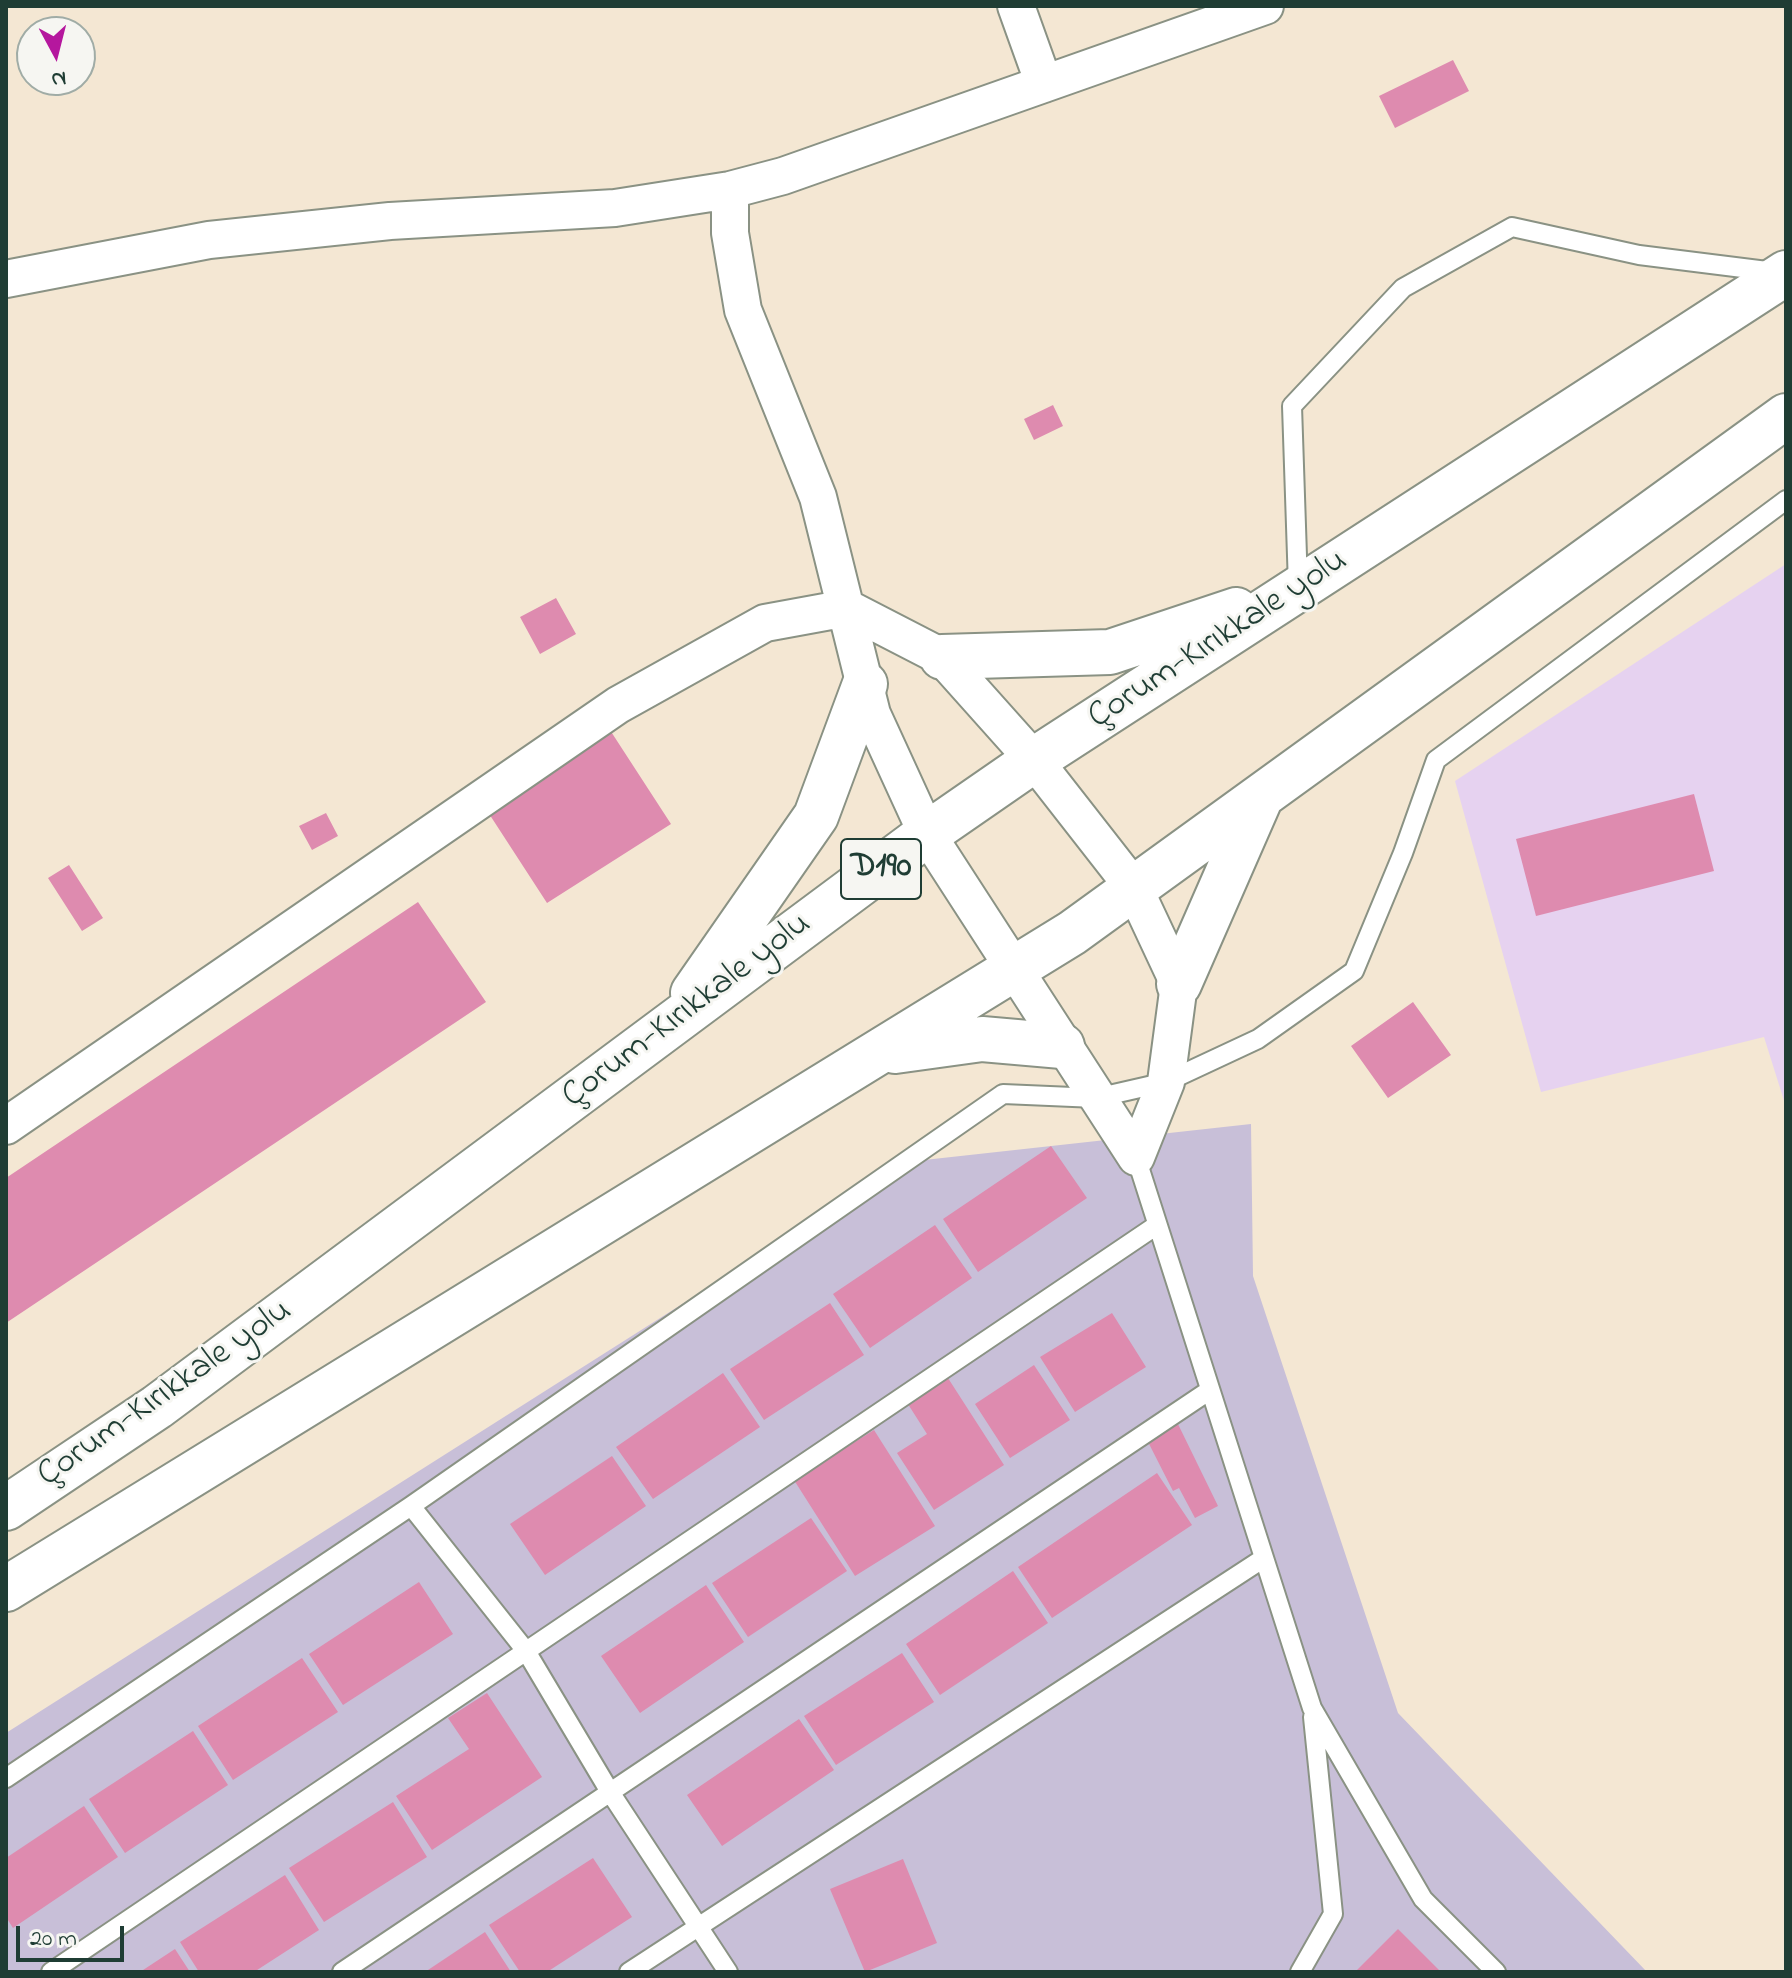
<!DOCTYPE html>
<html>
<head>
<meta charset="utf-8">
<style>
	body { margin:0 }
	#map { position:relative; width:1792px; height:1978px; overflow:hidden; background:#f4e7d3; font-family:"Indie Flower",sans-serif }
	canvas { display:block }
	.frame { position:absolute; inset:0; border:8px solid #1f3d34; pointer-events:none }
	.north { position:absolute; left:16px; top:16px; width:80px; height:80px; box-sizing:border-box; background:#f6f6f2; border:2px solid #a0aca6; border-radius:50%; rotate:173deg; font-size:22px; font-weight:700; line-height:32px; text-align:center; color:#1f3d34 }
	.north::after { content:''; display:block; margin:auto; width:28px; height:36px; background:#b5179e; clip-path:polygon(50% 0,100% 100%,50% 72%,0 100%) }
	.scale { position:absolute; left:16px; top:1926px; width:108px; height:36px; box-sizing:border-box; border:4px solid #1f3d34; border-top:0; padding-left:10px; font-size:24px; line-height:28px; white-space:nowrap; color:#1f3d34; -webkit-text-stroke:6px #f6f6f2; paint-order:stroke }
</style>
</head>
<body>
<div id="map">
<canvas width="1792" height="1978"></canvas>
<div class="frame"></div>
<div class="north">N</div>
<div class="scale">20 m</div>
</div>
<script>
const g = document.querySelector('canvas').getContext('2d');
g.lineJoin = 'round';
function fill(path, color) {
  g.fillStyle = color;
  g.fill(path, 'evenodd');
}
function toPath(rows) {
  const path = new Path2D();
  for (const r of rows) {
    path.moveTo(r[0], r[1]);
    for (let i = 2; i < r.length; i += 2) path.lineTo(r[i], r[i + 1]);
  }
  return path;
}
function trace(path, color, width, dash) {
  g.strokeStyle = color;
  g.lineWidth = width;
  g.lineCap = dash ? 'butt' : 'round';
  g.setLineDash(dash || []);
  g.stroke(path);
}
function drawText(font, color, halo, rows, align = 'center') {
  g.font = font + ' "Indie Flower",sans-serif';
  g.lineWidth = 6;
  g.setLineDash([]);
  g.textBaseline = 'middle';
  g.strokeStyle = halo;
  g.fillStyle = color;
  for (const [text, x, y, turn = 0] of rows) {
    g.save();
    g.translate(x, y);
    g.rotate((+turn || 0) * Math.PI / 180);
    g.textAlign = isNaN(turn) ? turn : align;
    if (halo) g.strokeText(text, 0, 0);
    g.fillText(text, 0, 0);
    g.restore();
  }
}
const built = toPath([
	[1786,564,1786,1107,1764,1037,1541,1092,1455,781]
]);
const industrial = toPath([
	[1251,1124,1253,1276,1398,1713,1647,1972,6,1972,6,1733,906,1162]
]);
const building = toPath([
	[1453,60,1469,91,1395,128,1379,96],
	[1053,405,1063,426,1034,440,1024,419],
	[556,598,576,634,540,654,520,617],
	[608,727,671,824,547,903,484,806],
	[1694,794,1714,871,1536,916,1516,839],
	[326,813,338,836,312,850,299,826],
	[69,865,103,918,82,931,48,878],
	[418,902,486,1002,6,1323,6,1178],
	[1413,1002,1451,1055,1388,1098,1351,1046],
	[1051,1146,1087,1198,978,1272,943,1219],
	[935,1225,972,1278,870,1348,833,1294],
	[830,1303,864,1355,764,1420,730,1369],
	[1112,1313,1146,1367,1075,1412,1040,1357],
	[1034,1365,1070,1420,1010,1458,975,1404],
	[723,1373,760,1427,653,1499,616,1447],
	[946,1375,1004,1465,934,1510,897,1453,927,1434,906,1401],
	[1176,1420,1218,1506,1195,1518,1179,1488,1173,1491,1145,1436],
	[874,1430,935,1526,855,1576,794,1480],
	[612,1456,646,1506,545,1575,510,1524],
	[1157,1473,1192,1525,1052,1618,1018,1567],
	[811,1518,847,1571,748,1637,712,1583],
	[1013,1571,1048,1623,940,1695,906,1644],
	[419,1582,453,1634,343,1705,309,1654],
	[706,1585,744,1642,640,1713,601,1656],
	[902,1653,934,1702,836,1765,804,1716],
	[302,1658,338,1712,233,1780,198,1726],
	[487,1693,542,1777,432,1850,396,1796,469,1749,448,1718],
	[799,1719,834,1770,722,1846,687,1795],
	[193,1731,228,1785,125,1853,89,1799],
	[393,1802,427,1857,324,1922,289,1868],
	[84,1806,118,1857,13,1928,6,1917,6,1858],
	[593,1858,632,1917,547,1972,520,1972,489,1925],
	[903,1859,937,1943,865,1972,830,1889],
	[285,1875,319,1930,254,1972,199,1972,180,1942],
	[1398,1929,1441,1972,1355,1972],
	[485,1932,511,1972,425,1972],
	[175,1949,190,1972,140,1972]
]);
const lane = toPath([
	[1298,586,1292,406,1403,288,1512,227,1639,255,1775,272],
	[1136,1157,1312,1708,1423,1899,1496,1972],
	[411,1506,526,1651,610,1792,728,1972],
	[6,1778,411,1506,1003,1094,1096,1098,1166,1082,1258,1039,1354,971,1403,853,1436,760,1786,500],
	[51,1972,1157,1225],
	[342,1972,1210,1390],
	[629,1972,1264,1558],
	[1300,1972,1333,1914,1313,1717]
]);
const street = toPath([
	[1016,6,1044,84],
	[730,190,730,233,743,310,818,497,872,714,927,834,1136,1157],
	[6,279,209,240,390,221,615,208,730,190,783,176,1265,6],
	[6,1126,618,705,765,623,847,608,942,657,1034,760,1134,888,1179,984,1166,1082,1136,1157]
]);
const highway = toPath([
	[942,657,1110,652,1236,610],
	[1179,984,1260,799],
	[693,993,816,816,865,684],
	[895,1051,982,1039,1062,1046],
	[6,1508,157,1407,927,834,1034,760,1786,273],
	[6,1589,1072,933,1786,416]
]);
const shields = [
	[881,869,80]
];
const shieldNames = [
	["D190",881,869]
];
const streetNames = [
	["Çorum-Kırıkkale yolu",1219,641,-33],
	["Çorum-Kırıkkale yolu",688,1012,-37],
	["Çorum-Kırıkkale yolu",166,1395,-35]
];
fill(built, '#e6d2f0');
fill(industrial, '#c8bfd8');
fill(building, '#de8baf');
trace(lane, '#8a9284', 22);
trace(street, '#8a9284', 40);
trace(highway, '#8a9284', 48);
trace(lane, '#fff', 18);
trace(street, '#fff', 36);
trace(highway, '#fff', 44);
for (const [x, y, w] of shields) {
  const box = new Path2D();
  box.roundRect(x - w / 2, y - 30, w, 60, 6);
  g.fillStyle = '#f6f6f2';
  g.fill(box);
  trace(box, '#1f3d34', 2);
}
drawText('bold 34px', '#1f3d34', null, shieldNames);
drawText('36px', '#1f3d34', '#f6f6f2', streetNames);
</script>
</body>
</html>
